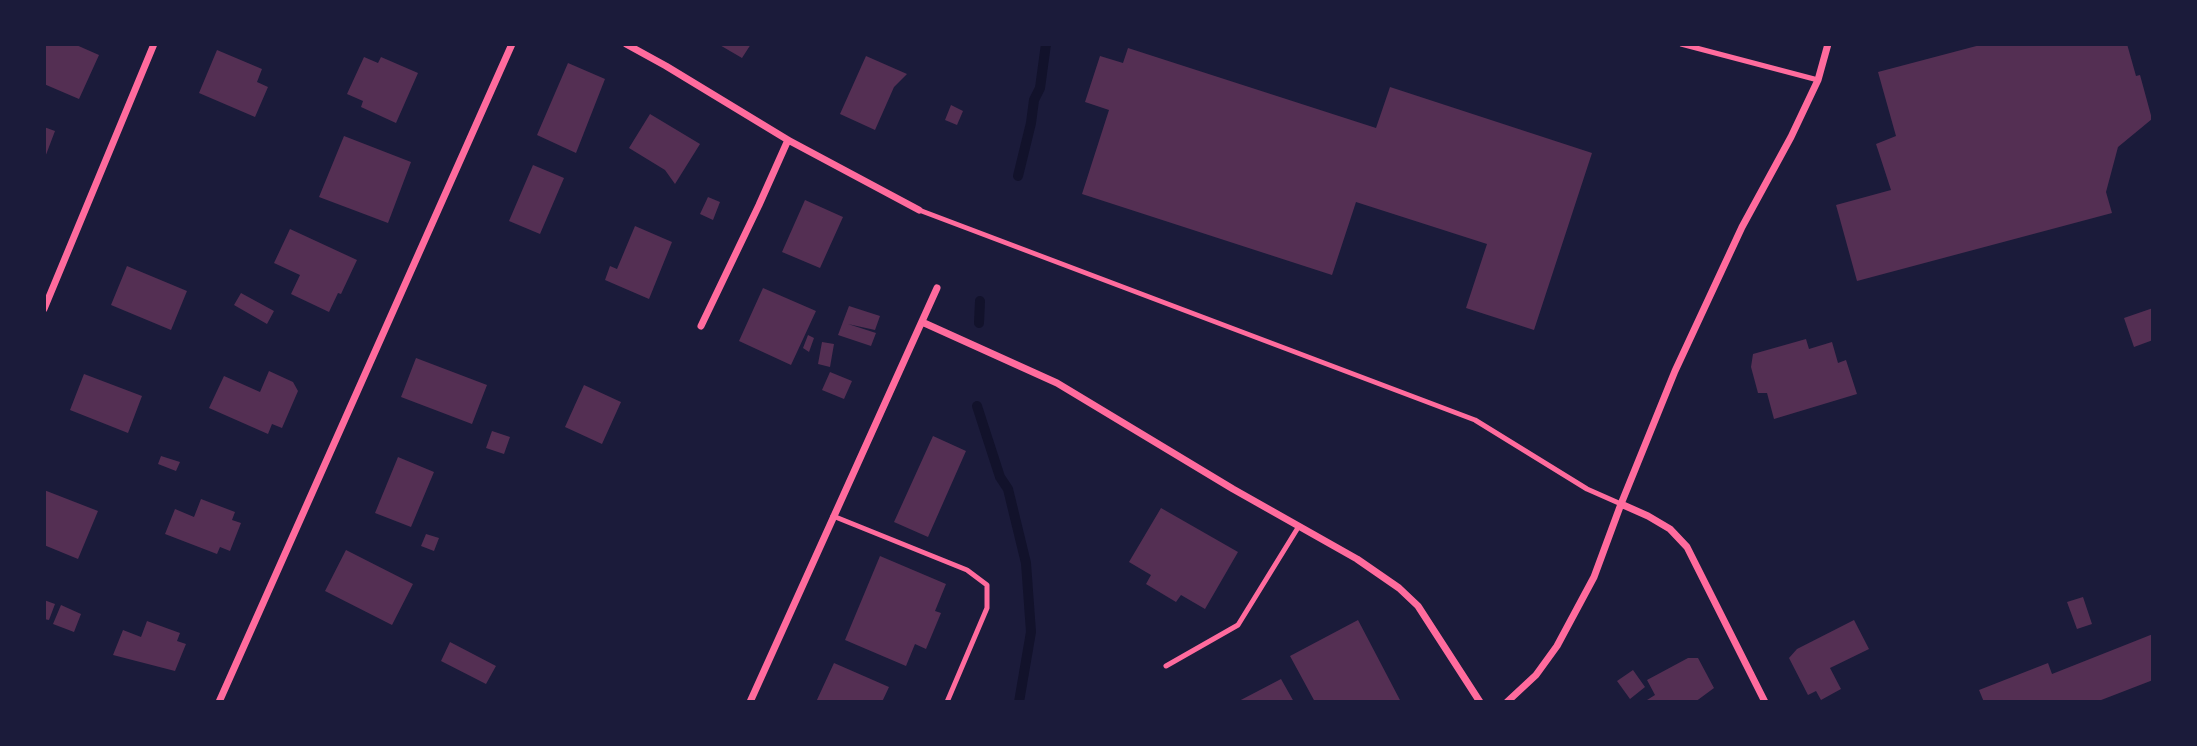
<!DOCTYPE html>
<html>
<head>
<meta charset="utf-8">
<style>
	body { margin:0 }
	#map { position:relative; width:2197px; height:746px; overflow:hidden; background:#1b1b3a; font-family:Manrope,sans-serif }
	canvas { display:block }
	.frame { position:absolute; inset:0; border:46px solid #1b1b3a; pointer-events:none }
</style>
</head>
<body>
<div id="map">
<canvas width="2197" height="746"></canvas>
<div class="frame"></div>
</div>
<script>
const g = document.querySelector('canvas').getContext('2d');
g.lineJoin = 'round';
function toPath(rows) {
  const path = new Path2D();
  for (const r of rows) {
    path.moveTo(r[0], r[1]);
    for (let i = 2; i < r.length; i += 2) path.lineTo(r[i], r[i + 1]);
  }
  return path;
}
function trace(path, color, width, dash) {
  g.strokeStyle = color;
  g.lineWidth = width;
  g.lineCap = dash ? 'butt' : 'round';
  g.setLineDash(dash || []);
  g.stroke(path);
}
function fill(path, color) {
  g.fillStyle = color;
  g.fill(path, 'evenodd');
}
const stream = toPath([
	[1018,176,1031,123,1034,100,1040,88,1046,44],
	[979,323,980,301],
	[977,406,1000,477,1008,489,1026,563,1031,632,1019,702]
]);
const building = toPath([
	[44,44,74,44,99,55,79,99,44,84],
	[718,44,751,44,742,58],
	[1984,44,2127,44,2136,76,2140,75,2152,119,2118,147,2106,192,2112,213,1857,281,1836,205,1891,190,1876,144,1896,136,1878,72],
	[1128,48,1376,128,1390,87,1592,153,1534,330,1466,308,1487,244,1356,202,1332,275,1082,194,1109,110,1085,102,1100,56,1123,63],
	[217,50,262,69,257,82,268,87,255,117,199,93],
	[866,56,907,74,894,87,875,130,840,114],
	[364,57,378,63,381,57,418,73,396,123,361,107,363,101,347,94],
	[568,63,605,79,576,153,537,135],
	[951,105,963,111,957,125,945,120],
	[650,114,700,144,675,184,665,170,629,148],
	[44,127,55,131,44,160],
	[344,136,411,162,388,223,319,197],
	[533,165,564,178,540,234,509,221],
	[708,197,720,202,713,220,700,214],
	[805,200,843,217,820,268,782,252],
	[635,226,672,242,649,299,605,280,610,266,617,269],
	[290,229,357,260,341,294,338,293,329,312,291,294,300,275,274,263],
	[127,266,187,291,171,330,111,305],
	[763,288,816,311,791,365,739,341],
	[241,293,274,311,267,324,234,305],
	[849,306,880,316,875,330,848,324,876,333,871,346,838,335],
	[2153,308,2153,340,2134,347,2124,318],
	[808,335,814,338,809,352,803,348],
	[1806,339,1809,349,1832,342,1838,363,1846,360,1857,394,1774,419,1767,393,1758,393,1751,367,1753,354],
	[822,342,834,344,830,367,818,364],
	[416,358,487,385,472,424,401,397],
	[269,371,293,382,298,391,282,428,272,424,268,434,209,408,224,376,260,392],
	[830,372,852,381,844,399,822,390],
	[84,374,142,396,128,433,70,410],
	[584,385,621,402,602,444,565,427],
	[492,431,510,437,504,454,486,448],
	[933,436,966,451,928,537,894,522],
	[161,456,180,462,176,471,158,464],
	[398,457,434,472,411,527,375,513],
	[44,490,98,511,78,559,44,545],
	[201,499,235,512,232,520,241,523,230,551,220,547,217,554,165,534,175,509,194,517],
	[1161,508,1238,552,1205,609,1181,595,1176,602,1146,584,1151,575,1129,562],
	[426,534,439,538,434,551,421,546],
	[346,550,413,584,392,625,325,591],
	[880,556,946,584,935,611,941,613,926,649,915,644,906,666,845,640],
	[2083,597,2092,624,2077,629,2067,602],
	[44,600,55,604,49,620,44,619],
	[61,605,81,614,74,632,53,624],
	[1358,620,1401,702,1315,702,1290,656],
	[1854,620,1869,649,1830,668,1841,689,1821,700,1816,691,1808,695,1789,658,1797,649],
	[147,621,180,633,177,641,186,644,175,671,113,655,123,630,141,637],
	[2153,634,2153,680,2096,702,2017,702,2016,700,2009,702,1984,702,1979,690,2048,663,2052,674],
	[450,642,496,666,486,684,441,661],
	[1688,658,1698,658,1714,688,1695,702,1648,702,1647,700,1655,695,1647,680],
	[834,663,889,687,882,702,816,702],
	[1633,670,1645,687,1630,699,1617,681],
	[1281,679,1294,702,1237,702]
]);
const service = toPath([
	[1681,44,1818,80],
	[919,210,1475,420,1587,489,1621,504],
	[833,516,967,570,987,585,987,608,947,702],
	[1166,666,1238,625,1299,526]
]);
const minor = toPath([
	[626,44,666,66,788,140,919,210],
	[44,309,154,44],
	[922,322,1057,383,1233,489,1357,559,1399,588,1418,606,1480,702],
	[701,326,759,205,788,140],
	[219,702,512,44],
	[750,702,937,288],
	[1507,702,1536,675,1557,646,1594,577,1621,504],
	[1765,702,1687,547,1670,529,1648,516,1621,504,1675,371,1742,227,1791,137,1818,80,1828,44]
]);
trace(stream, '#12122b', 10);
fill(building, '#542f53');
trace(service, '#ff6b9d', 5);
trace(minor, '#ff6b9d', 7);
</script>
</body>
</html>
